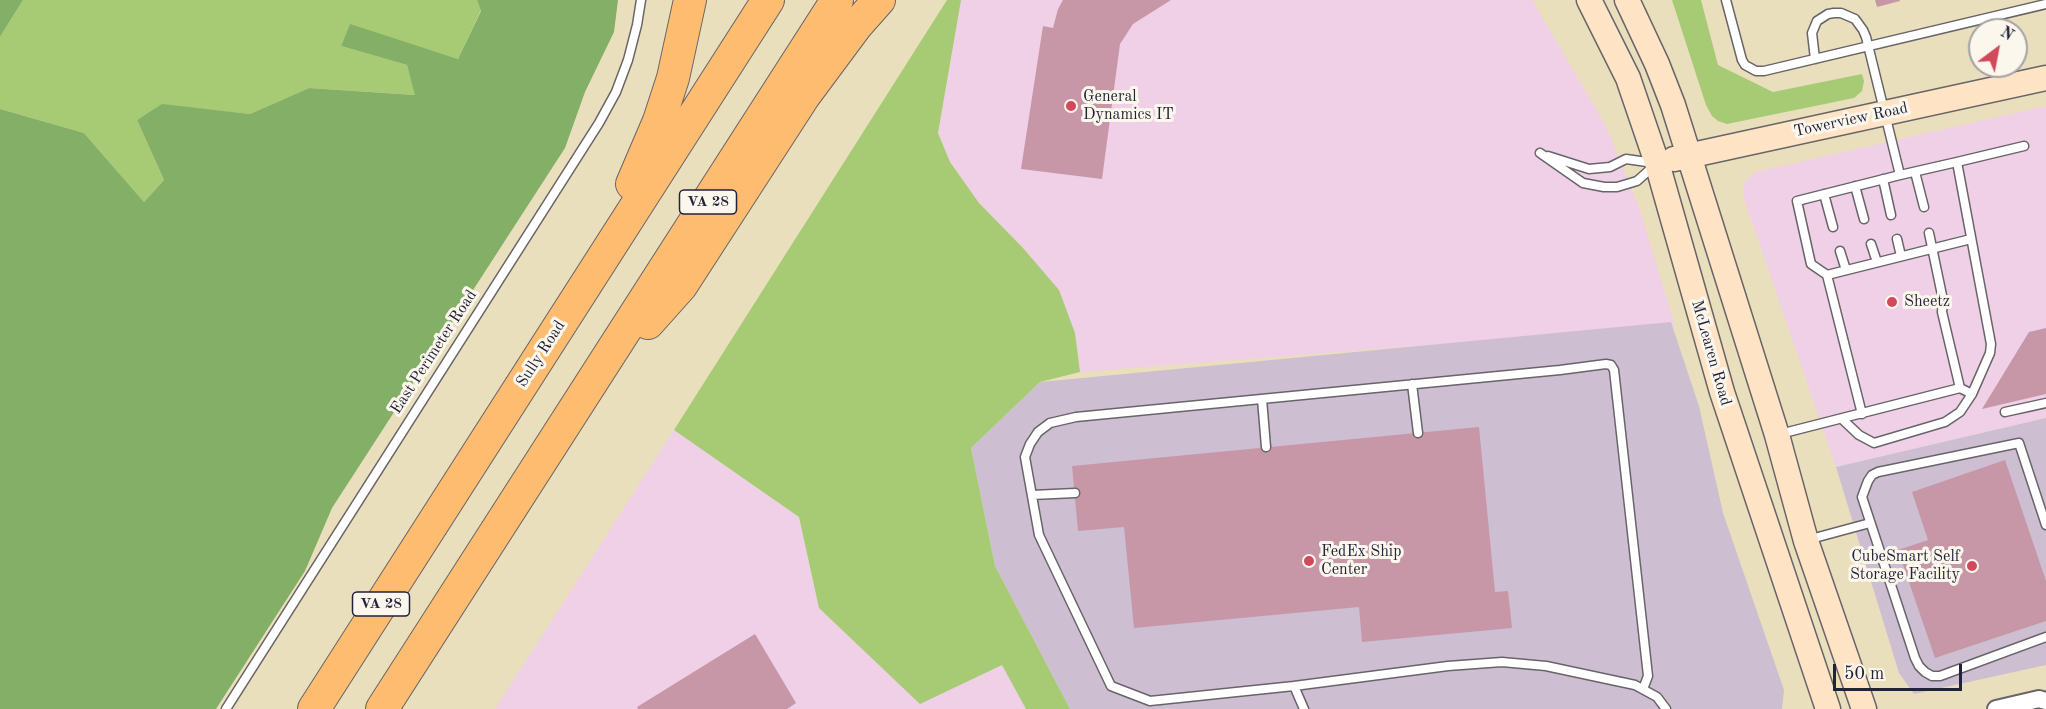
<!DOCTYPE html>
<html>
<head>
<meta charset="utf-8">
<style>
	body { margin:0 }
	#map { position:relative; width:2046px; height:709px; overflow:hidden; background:#eadfbc; font-family:"Old Standard TT",serif }
	canvas { display:block }
	.north { position:absolute; left:1968px; top:18px; width:60px; height:60px; box-sizing:border-box; background:#fbf7ec; border:2px solid #a4a2a5; border-radius:50%; rotate:32deg; font-size:16px; font-weight:700; line-height:24px; text-align:center; color:#22223b }
	.north::after { content:''; display:block; margin:auto; width:21px; height:27px; background:#d1495b; clip-path:polygon(50% 0,100% 100%,50% 72%,0 100%) }
	.scale { position:absolute; left:1833px; top:664px; width:129px; height:27px; box-sizing:border-box; border:3px solid #22223b; border-top:0; padding-left:8px; font-size:18px; line-height:21px; white-space:nowrap; color:#22223b; -webkit-text-stroke:4px #fbf7ec; paint-order:stroke }
</style>
</head>
<body>
<div id="map">
<canvas width="2046" height="709"></canvas>
<div class="north">N</div>
<div class="scale">50 m</div>
</div>
<script>
const g = document.querySelector('canvas').getContext('2d');
g.lineJoin = 'round';
function fill(path, color) {
  g.fillStyle = color;
  g.fill(path, 'evenodd');
}
function toPath(rows) {
  const path = new Path2D();
  for (const r of rows) {
    path.moveTo(r[0], r[1]);
    for (let i = 2; i < r.length; i += 2) path.lineTo(r[i], r[i + 1]);
  }
  return path;
}
function trace(path, color, width, dash) {
  g.strokeStyle = color;
  g.lineWidth = width;
  g.lineCap = dash ? 'butt' : 'round';
  g.setLineDash(dash || []);
  g.stroke(path);
}
function drawText(font, color, halo, rows, align = 'center') {
  g.font = font + ' "Old Standard TT",serif';
  g.lineWidth = 6;
  g.setLineDash([]);
  g.textBaseline = 'middle';
  g.strokeStyle = halo;
  g.fillStyle = color;
  for (const [text, x, y, turn = 0] of rows) {
    g.save();
    g.translate(x, y);
    g.rotate((+turn || 0) * Math.PI / 180);
    g.textAlign = isNaN(turn) ? turn : align;
    if (halo) g.strokeText(text, 0, 0);
    g.fillText(text, 0, 0);
    g.restore();
  }
}
const built = toPath([
	[961,0,1532,0,1606,126,1640,210,1675,326,1080,372,1075,333,1023,248,979,203,950,162,938,133],
	[2046,106,2046,418,1836,467,1743,196,1745,180,1756,172],
	[674,430,799,517,819,608,1003,664,1026,709,495,709]
]);
const industrial = toPath([
	[1671,322,1699,406,1723,513,1784,690,1782,709,1070,709,995,566,971,448,1040,382],
	[2046,418,2046,665,1914,694,1899,673,1836,467]
]);
const green = toPath([
	[23,0,477,0,481,10,458,59,350,25,341,46,407,65,416,95,309,88,250,114,162,105,137,120,164,180,144,202,84,133,0,109,0,37],
	[947,0,961,0,938,133,950,162,979,203,1023,248,1059,290,1075,333,1080,372,1040,382,971,448,995,566,1070,709,1026,709,1002,665,920,704,819,608,799,517,674,430],
	[1672,0,1701,0,1718,65,1773,92,1862,74,1864,81,1862,91,1854,98,1727,124,1718,121,1712,116,1706,105]
]);
const forest = toPath([
	[0,0,23,0,0,37],
	[477,0,618,0,614,32,585,92,565,148,332,508,305,571,216,709,0,709,0,109,84,133,144,202,164,180,137,120,162,104,250,114,309,88,415,95,407,65,341,46,350,24,458,59,481,11]
]);
const building = toPath([
	[1063,0,1171,0,1133,24,1120,44,1102,179,1021,169,1043,26,1053,28,1058,9],
	[1875,0,1900,0,1900,1,1877,7],
	[2046,328,2046,394,1982,409,2029,332],
	[1479,427,1495,592,1508,591,1512,628,1362,642,1359,607,1134,628,1124,527,1078,531,1072,466],
	[2005,460,2046,581,2046,621,1935,658,1898,550,1928,540,1912,492],
	[755,634,796,703,787,709,638,709,637,707]
]);
const lane = toPath([
	[1726,0,1742,60,1745,65,1756,71,1764,71,2046,4],
	[1540,153,1583,183,1604,187,1617,187,1637,181,1655,165],
	[1548,156,1589,169,1610,167,1626,159,1654,163],
	[1957,162,2024,146],
	[1915,172,1924,207],
	[1883,179,1891,215],
	[1855,186,1864,219],
	[1824,194,1833,227],
	[1929,233,1943,300,1942,312,1960,388],
	[1897,239,1901,256],
	[1871,244,1877,262],
	[1840,251,1846,270],
	[1827,275,1811,264,1797,201,1900,175],
	[1412,384,1418,433],
	[1262,399,1266,447],
	[2005,412,2046,403],
	[1862,414,1827,275,1971,239],
	[1842,419,1859,435,1874,443,1945,422,1960,412,1972,394],
	[1780,434,1960,388,1972,394,1990,353,1991,344,1957,162,1900,175,1866,37,1863,30,1855,19,1841,13,1834,13,1828,14,1817,21,1812,33,1815,59],
	[1032,495,1075,493],
	[2046,525,2019,443,1878,472,1872,475,1868,481,1862,497,1915,658,1919,666,1925,672,1932,676,1940,676,2046,637],
	[1807,540,1870,523],
	[1294,686,1150,701,1111,686,1039,535,1025,457,1030,444,1038,432,1050,423,1076,417,1560,370,1606,364,1611,365,1614,370,1648,676,1643,689],
	[226,709,599,123,616,92,628,60,637,25,641,0],
	[1304,709,1294,686,1448,666,1502,662,1546,666,1635,685,1657,697,1666,709]
]);
const street = toPath([
	[1996,709,2039,699,2046,701]
]);
const secondary = toPath([
	[1589,0,1628,78,1657,163,1722,392,1828,709],
	[1627,0,1657,64,1673,105,1777,435,1806,541,1864,709],
	[1674,159,2046,78]
]);
const highway = toPath([
	[632,184,659,121,673,78,690,0],
	[648,323,681,286,804,96,856,26,879,0],
	[314,709,768,0],
	[382,709,837,0]
]);
const markers = [
	[1071,106,6,"#d1495b"],
	[1892,302,6,"#d1495b"],
	[1309,561,6,"#d1495b"],
	[1972,566,6,"#d1495b"]
];
const shields = [
	[708,202,57],
	[381,604,57]
];
const shieldNames = [
	["VA 28",708,202],
	["VA 28",381,604]
];
const poiNames = [
	["General",1083,97],
	["Dynamics IT",1083,115],
	["Sheetz",1904,302],
	["FedEx Ship",1321,552],
	["Center",1321,570],
	["CubeSmart Self",1960,557,"right"],
	["Storage Facility",1960,575,"right"]
];
const streetNames = [
	["Towerview Road",1851,120,-12],
	["East Perimeter Road",434,352,-57],
	["McLearen Road",1711,353,74],
	["Sully Road",541,354,-57]
];
fill(built, '#efd0e6');
fill(industrial, '#cdbed2');
fill(green, '#a6cb74');
fill(forest, '#84af66');
fill(building, '#c797a8');
trace(lane, '#686468', 11);
trace(street, '#686468', 20);
trace(secondary, '#686468', 27);
trace(highway, '#686468', 34);
trace(lane, '#fff', 8);
trace(street, '#fff', 16);
trace(secondary, '#fee4c5', 24);
trace(highway, '#fdbc6f', 32);
for (const [x, y, r, color] of markers) {
  const dot = new Path2D();
  dot.arc(x, y, r, 0, 2 * Math.PI);
  g.fillStyle = color;
  g.fill(dot);
  trace(dot, '#fbf7ec', 2);
}
for (const [x, y, w] of shields) {
  const box = new Path2D();
  box.roundRect(x - w / 2, y - 12, w, 24, 4.5);
  g.fillStyle = '#fbf7ec';
  g.fill(box);
  trace(box, '#22223b', 1.5);
}
drawText('bold 15px', '#22223b', null, shieldNames);
drawText('16px', '#22223b', '#fbf7ec', poiNames, 'left');
drawText('16px', '#22223b', '#fbf7ec', streetNames);
</script>
</body>
</html>
